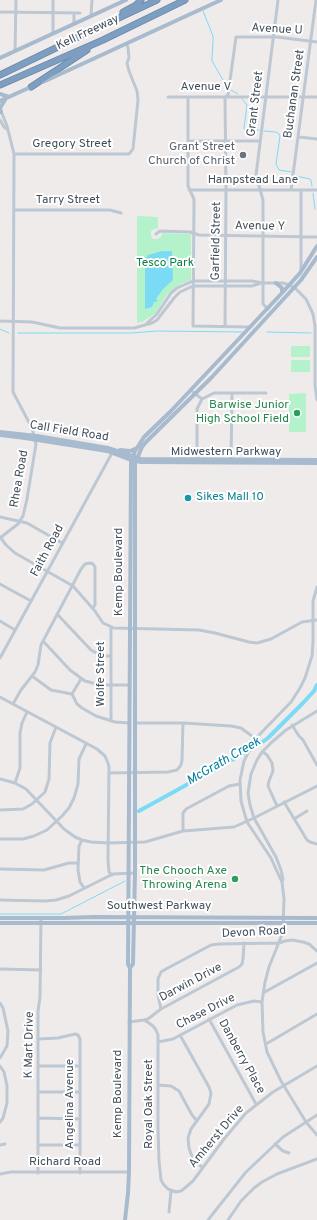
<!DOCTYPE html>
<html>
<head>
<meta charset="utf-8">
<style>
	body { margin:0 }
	canvas { display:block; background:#efebeb }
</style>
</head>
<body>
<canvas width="317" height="1220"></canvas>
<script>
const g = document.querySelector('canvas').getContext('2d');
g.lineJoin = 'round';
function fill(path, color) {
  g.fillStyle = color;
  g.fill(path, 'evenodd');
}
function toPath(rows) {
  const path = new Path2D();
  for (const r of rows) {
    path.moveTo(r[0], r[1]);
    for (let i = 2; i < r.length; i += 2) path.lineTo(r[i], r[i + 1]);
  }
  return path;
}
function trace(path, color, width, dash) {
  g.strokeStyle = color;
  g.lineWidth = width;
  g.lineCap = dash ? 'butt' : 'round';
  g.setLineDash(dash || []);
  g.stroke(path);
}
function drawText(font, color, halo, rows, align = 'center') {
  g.font = font + ' Overpass,sans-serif';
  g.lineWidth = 4;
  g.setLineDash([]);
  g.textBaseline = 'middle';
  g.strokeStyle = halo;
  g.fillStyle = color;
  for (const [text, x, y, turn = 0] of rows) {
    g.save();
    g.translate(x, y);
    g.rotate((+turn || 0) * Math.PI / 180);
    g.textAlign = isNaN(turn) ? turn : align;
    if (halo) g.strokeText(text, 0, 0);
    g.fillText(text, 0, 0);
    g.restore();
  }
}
const green = toPath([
	[137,216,158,217,158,228,154,229,151,231,151,236,153,239,157,239,161,237,162,233,191,234,191,280,181,284,173,289,166,296,156,313,142,322,137,323],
	[291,346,310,346,310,357,291,357],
	[291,360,310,360,310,372,291,372],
	[306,393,306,432,289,432,289,394]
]);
const water = toPath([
	[162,251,172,251,173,280,163,289,156,299,158,301,154,302,152,307,145,309,145,260,148,255]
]);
const stream = toPath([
	[203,11,213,36,213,43,212,57,212,61,227,87],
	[231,90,238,94],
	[242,99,247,105,244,128,245,130,246,131,259,130],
	[264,131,276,132,279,134,280,136,276,164,279,170,292,172],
	[296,176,310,179,311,180,312,186],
	[313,193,315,209],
	[0,329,9,333],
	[267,332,311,333],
	[18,333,131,333,157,331,242,332],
	[0,914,61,914,125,881]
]);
const river = toPath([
	[139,811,257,746,268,738,303,703,314,691,317,685]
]);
const minor = toPath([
	[0,12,80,13],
	[74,13,74,23],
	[91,16,92,0],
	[53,33,53,0],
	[15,51,16,0],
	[168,97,317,97],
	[188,97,188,186,194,199,194,204,193,326,249,327],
	[0,120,4,127,8,130],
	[299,137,317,139],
	[188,141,260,141],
	[14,154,129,154,133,149,138,100,137,91,129,71,127,63,129,58,128,47,126,44],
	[189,190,317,190],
	[291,190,316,0],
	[14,210,110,210,121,213],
	[156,234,160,231,190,232,199,235,317,237],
	[301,270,301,190],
	[268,309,263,304,263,200,256,175,278,0],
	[0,321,32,322,60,328,134,328,152,323,157,320,174,298,180,292,193,286,252,286,261,283],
	[145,325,157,314,171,293,177,288,193,281,252,281,263,283,283,283,289,285,295,288,306,299,313,314,315,326,315,385,317,400],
	[225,327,226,190,225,97,228,95,236,37,277,37,317,42],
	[193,392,202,399,214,393,266,393],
	[197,459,197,409,202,399],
	[231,459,232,393],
	[0,517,27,523,62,543],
	[0,537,6,545,15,553,73,586,95,611,103,623,114,628,199,630,215,633,249,642,257,643,271,639,302,622,317,620],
	[0,538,18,524,23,516,27,499,36,444,32,428,13,392,14,154,7,126,1,111],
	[0,584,31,601],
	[57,614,91,650,102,656,111,656],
	[0,621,15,630],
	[43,641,70,670,85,681,100,685,129,685],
	[0,658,112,453],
	[32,676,51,690,72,694,77,704,82,708,96,716,115,722,129,723],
	[72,694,81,679],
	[0,697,97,749,105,756,108,763,109,767,108,860,109,872,112,875],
	[13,704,21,690,35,672,38,665,41,645,81,569,85,564,90,563,93,564,95,567,95,605,93,608],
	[317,711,286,730,272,742,262,752,257,760,251,774,248,793,250,805,254,818,276,857,281,870,283,879,282,882,284,899,283,929,281,937,269,967,265,982,262,1002,263,1032,267,1052,281,1081,306,1122,317,1135],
	[111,721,111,627],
	[135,723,183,723,231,726,241,728,256,739],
	[292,725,299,736,303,740,317,765],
	[263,752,267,755,272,763,273,771,269,781,268,786,277,806],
	[109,773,168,772,177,770,181,765,182,760,183,723],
	[0,779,15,783,26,789,64,829,75,837,82,840,91,842,108,843,145,842,183,831,234,827,254,818,317,786],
	[15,783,20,768,20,733,22,723,27,712],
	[284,802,307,840,310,842,317,844],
	[0,810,23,809,32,804,45,792,49,779,50,743,56,727],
	[294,819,307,811],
	[183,831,183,813,186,809,229,786,240,784],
	[0,839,23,839,34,836,47,830,62,816,69,808,74,798,78,784,79,759,86,744],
	[82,840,79,846,78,870,80,882,84,888],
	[0,869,44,870,69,863,78,863],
	[282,882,271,858,247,822,241,801,240,780,244,761,252,745,260,734,291,702,300,688,305,678,312,656,313,642,313,601,317,587],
	[0,900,45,901,56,900,69,896,113,874,135,873],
	[0,969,41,970],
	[263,993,317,963],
	[0,1003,3,1008,8,1031,7,1046,0,1058],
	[161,1009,159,1000,158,995,158,979,161,972,166,969,211,945,219,944,279,943,285,941,292,940,303,942,309,944,317,951],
	[209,1019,256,1104],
	[144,1020,149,1023,153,1026,156,1030,158,1035,158,1128,159,1161,161,1180,164,1185,168,1189,176,1192,181,1191,186,1187,193,1181,224,1139,246,1113,273,1092,317,1066],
	[129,1022,144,1020,148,1019,161,1009,239,967,242,964,243,959,244,943],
	[180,1035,209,1087,211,1093,209,1104,191,1129,188,1138,189,1148,191,1154,197,1163,202,1167],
	[38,1039,58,1038,75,1034,78,1035,80,1039,80,1173],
	[158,1042,173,1039,237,1005,254,1001,262,1002],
	[266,1044,317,1014],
	[0,1066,4,1072,7,1086,7,1103,3,1118,0,1122],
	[39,1066,80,1066],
	[158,1085,171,1086,179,1091,192,1115,197,1121],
	[38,1092,80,1092],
	[38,1118,80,1119],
	[275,1144,283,1151,289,1153],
	[0,1145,5,1144],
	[38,1145,79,1145],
	[38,1173,38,1011,40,997,41,918],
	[0,1174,11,1172,129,1172],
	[169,1212,171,1191],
	[208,1220,246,1172,283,1137,317,1115],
	[228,1220,241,1201,254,1188,262,1182,277,1174,317,1159]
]);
const major = toPath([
	[0,58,126,0],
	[43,82,221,0],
	[0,94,9,97],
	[0,101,33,86],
	[1,112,0,108,5,100],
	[276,283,282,288,282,293],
	[0,432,37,436,108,448,141,459,317,460],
	[0,435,25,438,107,451,131,460,141,462,317,463],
	[120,450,130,451,137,448],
	[0,918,63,918,94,917,317,918],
	[0,923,317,923],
	[130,968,133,964,135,873,135,463,142,447,146,442,212,377,301,280,317,257],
	[125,1220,128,1193,129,1172,130,968,128,964,131,462,135,451,144,437,170,412,282,293,300,273,317,246]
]);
const highway = toPath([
	[123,12,136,5,141,0],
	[0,75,95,29,157,0],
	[0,85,103,40,185,0],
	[31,87,87,50]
]);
const markers = [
	[243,155,4,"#6b7280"],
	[297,413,4,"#2e9e5b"],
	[188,498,4,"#0f9aa8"],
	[235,879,4,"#2e9e5b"]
];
const streetNames = [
	["Avenue U",277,30,3],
	["Kell Freeway",88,33,-25],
	["Avenue V",206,88],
	["Buchanan Street",295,94,-82],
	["Grant Street",256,104,-83],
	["Gregory Street",72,145],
	["Hampstead Lane",253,181],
	["Tarry Street",68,201],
	["Avenue Y",260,227,1],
	["Garfield Street",217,241,-89],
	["Call Field Road",69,432,9],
	["Midwestern Parkway",226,453],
	["Rhea Road",20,479,-80],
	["Faith Road",48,551,-62],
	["Kemp Boulevard",120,572,-90],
	["Wolfe Street",102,674,-90],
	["Southwest Parkway",159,907],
	["Devon Road",254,933,-3],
	["Darwin Drive",191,983,-28],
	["Chase Drive",206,1012,-27],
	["K Mart Drive",30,1045,-89],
	["Danberry Place",241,1057,61],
	["Kemp Boulevard",119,1094,-90],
	["Angelina Avenue",71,1104,-90],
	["Royal Oak Street",150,1104,-90],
	["Amherst Drive",217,1137,-50],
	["Richard Road",65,1163]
];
const worshipNames = [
	["Grant Street",235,148],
	["Church of Christ",235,162]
];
const parkNames = [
	["Tesco Park",165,264]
];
const leisureNames = [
	["Barwise Junior",289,406],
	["High School Field",289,420],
	["The Chooch Axe",227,872],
	["Throwing Arena",227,886]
];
const cultureNames = [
	["Sikes Mall 10",196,498]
];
const waterNames = [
	["McGrath Creek",224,762,-30]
];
fill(green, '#b4f2cb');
fill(water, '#7cdbf4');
trace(stream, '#7cdbf4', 1);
trace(river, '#7cdbf4', 4);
trace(highway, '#6989ac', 7);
trace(minor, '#bdc8d3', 3);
trace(major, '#a8bbce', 4);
trace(highway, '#7d9ec0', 5.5);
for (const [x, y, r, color] of markers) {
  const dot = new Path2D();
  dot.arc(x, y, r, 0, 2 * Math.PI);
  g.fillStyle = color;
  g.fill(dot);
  trace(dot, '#fff', 1.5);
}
drawText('12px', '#424f5b', '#fff', streetNames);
drawText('12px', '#5b616d', '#fff', worshipNames, 'right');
drawText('12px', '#0d8147', '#fff', parkNames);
drawText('12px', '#27864d', '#fff', leisureNames, 'right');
drawText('12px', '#0d838f', '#fff', cultureNames, 'left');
drawText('italic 13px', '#0280a0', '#fff', waterNames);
</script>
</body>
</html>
